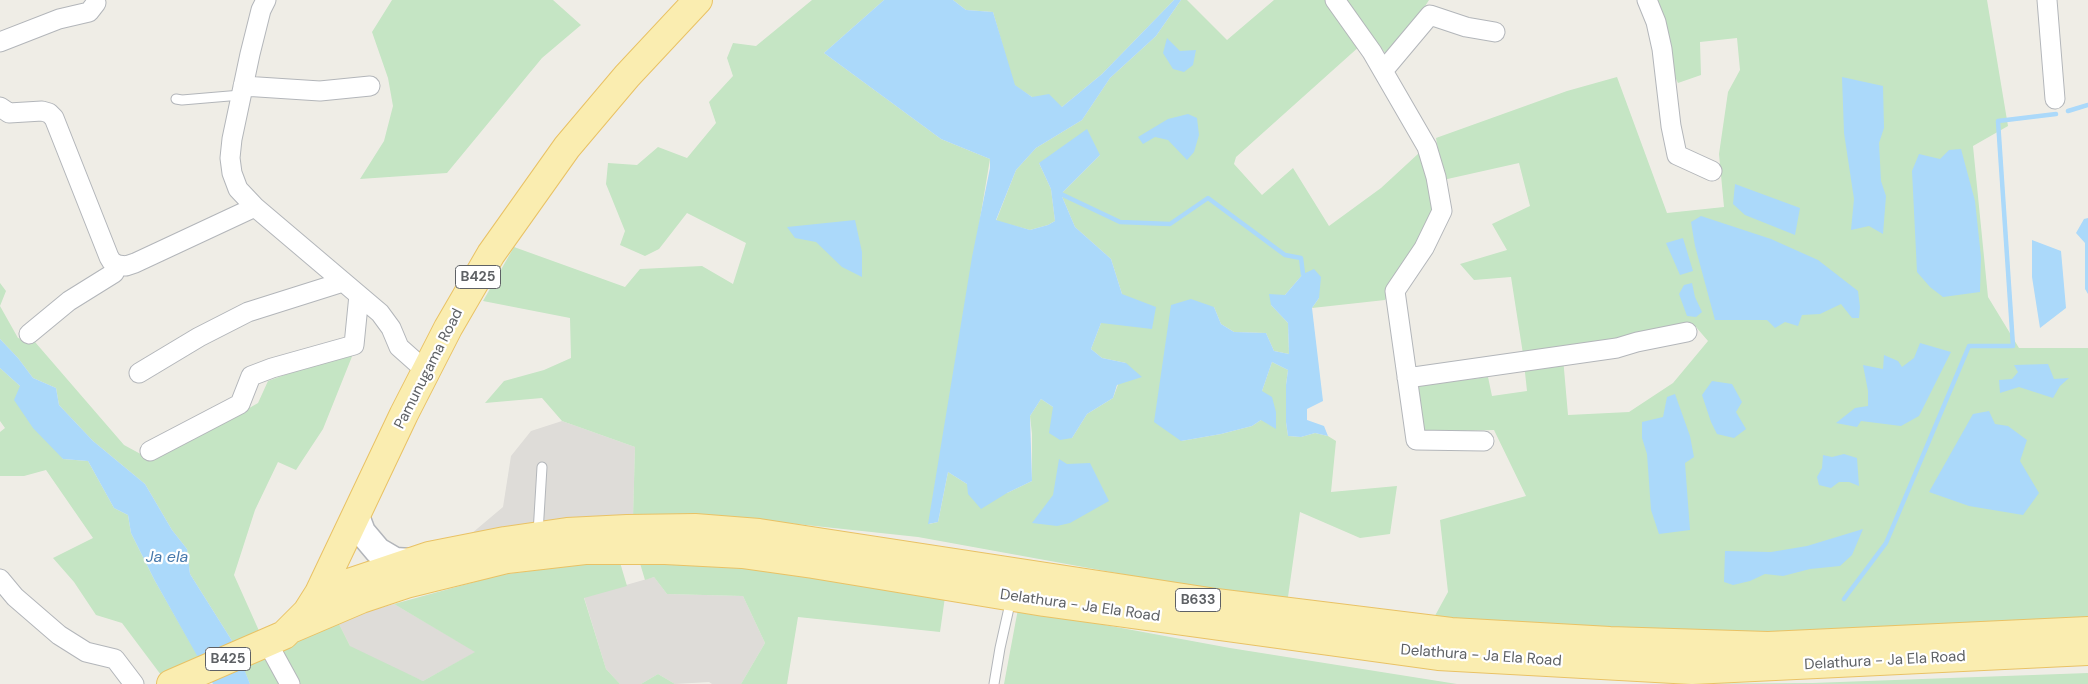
<!DOCTYPE html>
<html>
<head>
<meta charset="utf-8">
<style>
	body { margin:0 }
	canvas { display:block; background:#efede6 }
</style>
</head>
<body>
<canvas width="2088" height="684"></canvas>
<script>
const g = document.querySelector('canvas').getContext('2d');
g.lineJoin = 'round';
function fill(path, color) {
  g.fillStyle = color;
  g.fill(path, 'evenodd');
}
function toPath(rows) {
  const path = new Path2D();
  for (const r of rows) {
    path.moveTo(r[0], r[1]);
    for (let i = 2; i < r.length; i += 2) path.lineTo(r[i], r[i + 1]);
  }
  return path;
}
function trace(path, color, width, dash) {
  g.strokeStyle = color;
  g.lineWidth = width;
  g.lineCap = dash ? 'butt' : 'round';
  g.setLineDash(dash || []);
  g.stroke(path);
}
function drawText(font, color, halo, rows, align = 'center') {
  g.font = font + ' "DM Sans",sans-serif';
  g.lineWidth = 4.5;
  g.setLineDash([]);
  g.textBaseline = 'middle';
  g.strokeStyle = halo;
  g.fillStyle = color;
  for (const [text, x, y, turn = 0] of rows) {
    g.save();
    g.translate(x, y);
    g.rotate((+turn || 0) * Math.PI / 180);
    g.textAlign = isNaN(turn) ? turn : align;
    if (halo) g.strokeText(text, 0, 0);
    g.fillText(text, 0, 0);
    g.restore();
  }
}
const industrial = toPath([
	[562,421,635,447,633,518,465,539,503,507,511,456,531,431],
	[654,577,667,594,743,596,765,643,741,684,712,684,709,682,675,684,658,674,641,684,620,684,606,669,584,597],
	[394,604,476,652,423,681,352,650,337,620]
]);
const green = toPath([
	[392,0,553,0,581,25,542,58,447,173,360,179,384,141,393,106,388,78,372,32],
	[812,0,884,0,824,53,941,139,990,159,929,524,938,522,948,472,967,484,1007,493,1032,481,1032,434,1030,416,1041,399,1053,407,1072,438,1087,414,1113,398,1126,363,1102,358,1091,349,1101,323,1122,294,1111,259,1075,227,1061,194,1100,155,1039,163,1051,189,1055,221,1048,225,1030,230,996,221,1016,170,1036,148,1082,120,1110,78,1156,36,1181,0,1187,0,1227,40,1274,0,1327,0,1361,45,1236,157,1234,164,1262,195,1293,168,1329,226,1381,188,1419,153,1437,204,1434,213,1406,259,1385,300,1312,308,1319,298,1303,274,1285,295,1271,305,1288,323,1289,354,1274,351,1266,333,1234,332,1221,324,1214,307,1181,441,1221,434,1252,426,1261,420,1262,391,1272,362,1288,370,1286,385,1286,422,1288,436,1301,437,1315,433,1328,436,1336,441,1331,492,1397,486,1390,534,1360,538,1300,512,1287,604,918,537,703,514,633,518,635,447,562,421,542,398,485,403,504,381,544,370,571,358,570,318,483,301,514,247,625,287,640,269,702,266,733,284,746,243,687,213,659,249,645,256,620,245,625,231,606,184,608,163,637,165,658,147,687,158,716,123,709,102,733,76,727,58,733,43,756,46],
	[953,0,1174,0,1102,74,1062,107,1032,97,1014,85,993,12,966,10],
	[1344,0,1429,0,1422,11,1386,54],
	[1647,0,1987,0,2008,126,1973,146,1988,297,2019,348,2088,348,2088,620,1751,640,1431,623,1448,592,1440,520,1526,496,1494,430,1421,432,1415,386,1488,377,1492,396,1527,391,1523,354,1511,277,1474,280,1460,264,1507,250,1492,224,1530,206,1519,163,1443,180,1436,138,1567,91,1617,77,1667,213,1724,207,1719,154,1728,92,1740,70,1737,38,1700,42,1701,75,1678,83,1651,29],
	[1696,327,1708,341,1673,383,1629,412,1568,415,1562,346],
	[0,283,6,291,0,306,18,338,35,342,124,445,148,458,213,429,258,403,268,381,355,349,323,429,296,470,278,462,255,510,234,575,260,633,234,644,190,574,187,549,172,530,145,484,93,441,59,405,56,388,33,378,18,358,0,339],
	[0,368,20,386,63,459,88,461,114,508,128,515,131,533,155,581,199,658,164,679,122,623,96,615,74,582,53,558,93,538,46,470,24,476,0,476,0,432,5,428,0,421],
	[619,559,627,586,584,598,606,669,620,684,250,684,242,665,337,620,350,646,423,681,475,652,394,604,500,575],
	[639,560,781,571,945,597,940,632,798,617,787,684,741,684,765,643,743,596,667,594,654,577,645,580],
	[1018,609,1230,648,1457,684,1004,684],
	[2088,673,2088,684,1638,684,1812,683],
	[658,674,675,684,641,684]
]);
const water = toPath([
	[884,0,953,0,966,10,993,12,1015,85,1032,97,1049,94,1062,107,1102,74,1174,0,1181,0,1156,36,1110,78,1082,120,1036,148,1016,170,996,220,1030,230,1048,225,1055,221,1051,189,1039,163,1087,129,1100,155,1061,194,1075,227,1111,259,1122,294,1156,307,1152,329,1101,323,1091,349,1102,358,1126,363,1142,377,1117,385,1113,398,1087,414,1072,438,1060,440,1049,433,1053,407,1041,399,1030,416,1032,481,1007,493,981,509,968,494,967,484,948,472,938,522,928,524,972,257,990,168,990,159,941,139,824,53],
	[1167,38,1180,51,1196,50,1193,65,1184,72,1173,69,1163,53],
	[1842,77,1883,86,1884,128,1879,143,1881,181,1886,196,1883,234,1869,226,1851,230,1854,199,1844,133],
	[1188,114,1197,118,1199,135,1194,152,1187,160,1168,140,1155,137,1143,144,1138,137,1168,119],
	[1961,149,1975,201,1981,257,1980,292,1943,297,1930,287,1917,272,1912,171,1919,154,1940,159,1949,150],
	[1735,184,1800,208,1795,235,1745,215,1733,204],
	[1701,216,1771,239,1818,260,1858,291,1860,307,1859,318,1852,318,1841,304,1820,314,1802,315,1798,326,1785,322,1775,328,1767,320,1715,320,1695,246,1691,222],
	[2088,218,2088,294,2085,289,2085,243,2076,233,2084,219],
	[855,220,862,252,862,277,842,267,816,242,795,238,787,227],
	[1683,238,1693,271,1680,275,1666,243],
	[2032,240,2061,251,2066,308,2040,328,2032,277],
	[1314,269,1321,277,1319,298,1312,308,1323,401,1307,409,1307,420,1324,426,1328,436,1315,433,1301,437,1288,436,1286,422,1286,385,1288,370,1272,362,1262,391,1272,397,1276,412,1276,429,1261,420,1252,426,1221,434,1181,441,1154,422,1171,305,1191,299,1214,307,1221,324,1234,332,1266,333,1274,351,1289,354,1288,323,1271,305,1269,294,1285,295,1303,274],
	[1692,283,1695,297,1702,312,1696,317,1687,316,1679,294,1684,285],
	[0,339,18,358,33,378,56,388,59,405,93,441,145,484,172,530,187,549,190,574,234,644,250,684,213,684,155,581,131,533,128,515,114,508,88,461,63,459,33,428,14,400,20,386,0,368],
	[1920,343,1951,352,1919,416,1901,426,1861,421,1857,427,1836,423,1855,408,1868,406,1868,391,1863,365,1883,369,1884,355,1898,361,1902,367,1914,358],
	[2048,364,2054,379,2069,378,2060,386,2053,398,2019,387,2000,393,1999,380,2012,379,2018,372,2014,365],
	[1712,381,1732,384,1742,402,1736,412,1746,429,1734,438,1717,434,1711,422,1702,395],
	[1675,394,1690,436,1694,457,1685,463,1690,530,1659,534,1651,510,1647,454,1642,438,1642,422,1663,417,1667,397],
	[1989,411,1995,424,2008,426,2027,440,2020,461,2039,493,2023,515,1969,506,1929,492,1973,414],
	[1844,454,1857,458,1859,486,1849,482,1839,482,1831,488,1819,485,1817,477,1822,468,1823,455,1832,457],
	[1059,459,1067,464,1090,463,1109,501,1070,523,1057,526,1032,523,1053,495],
	[1863,529,1852,555,1840,566,1810,569,1783,576,1765,574,1750,581,1733,585,1724,582,1725,551,1771,552,1807,546]
]);
const stream = toPath([
	[2068,111,2088,105],
	[1061,194,1120,222,1170,224,1208,198,1285,255,1301,258,1303,274],
	[1844,599,1886,543,1969,346,2013,346,1998,121,2056,114]
]);
const service = toPath([
	[176,99,182,100,241,95],
	[538,533,542,467],
	[994,684,1000,648,1011,599]
]);
const minor = toPath([
	[266,0,261,10,250,54,232,139,230,158,232,173,238,189,255,207,380,313,391,328,399,347,426,371],
	[1335,0,1372,52,1427,147,1436,177,1442,211,1424,248,1395,291,1416,440,1484,441],
	[1647,0,1656,22,1662,49,1671,126,1677,155,1712,171],
	[2047,0,2055,99],
	[0,42,59,19,89,12,96,3],
	[1383,71,1430,15,1466,27,1495,32],
	[243,86,320,91,370,86],
	[0,107,9,113,42,111,49,113,54,118,109,257,112,262,118,265,126,266,135,263,255,207],
	[29,334,69,301,114,273,118,265],
	[139,373,199,337,248,312,343,282],
	[1407,378,1617,348,1637,342,1687,332],
	[150,451,240,404,251,376,272,368,354,345,359,295],
	[0,579,15,597,59,635,86,652,115,659,134,684],
	[267,642,290,684]
]);
const secondary = toPath([
	[356,516,362,532,378,551,395,561,412,562]
]);
const primary = toPath([
	[319,593,429,556,505,541,567,532,627,529,695,528,759,533,1216,603,1451,632,1610,641,1768,646,2088,631],
	[293,628,361,599,406,584,507,559,585,550,665,550,742,554,813,564,1044,602,1438,656,1692,670,2088,651],
	[171,684,284,635,307,612,319,593,404,414,448,328,491,254,567,147,627,76,698,0]
]);
const shields = [
	[478,277,45],
	[1198,600,45],
	[228,659,45]
];
const shieldNames = [
	["B425",478,277],
	["B633",1198,600],
	["B425",228,659]
];
const streetNames = [
	["Pamunugama Road",429,369,-63],
	["Delathura - Ja Ela Road",1080,606,8],
	["Delathura - Ja Ela Road",1481,656,4],
	["Delathura - Ja Ela Road",1885,661,-3]
];
const waterNames = [
	["Ja ela",167,558]
];
fill(industrial, '#dedcd8');
fill(green, '#c5e5c4');
fill(water, '#abd9fa');
trace(stream, '#abd9fa', 4.5);
trace(service, '#b3b6ba', 11);
trace(minor, '#b3b6ba', 21);
trace(secondary, '#b2b5ba', 29);
trace(primary, '#e9c265', 30);
trace(service, '#fff', 9);
trace(minor, '#fff', 19);
trace(secondary, '#fff', 26);
trace(primary, '#faedb0', 28);
for (const [x, y, w] of shields) {
  const box = new Path2D();
  box.roundRect(x - w / 2, y - 11.5, w, 23, 4);
  g.fillStyle = '#fff';
  g.fill(box);
  trace(box, '#5e6165', 1);
}
drawText('bold 14px', '#5e6165', null, shieldNames);
drawText('15px', '#5e6165', '#fff', streetNames);
drawText('italic 16px', '#487aac', '#fff', waterNames);
</script>
</body>
</html>
